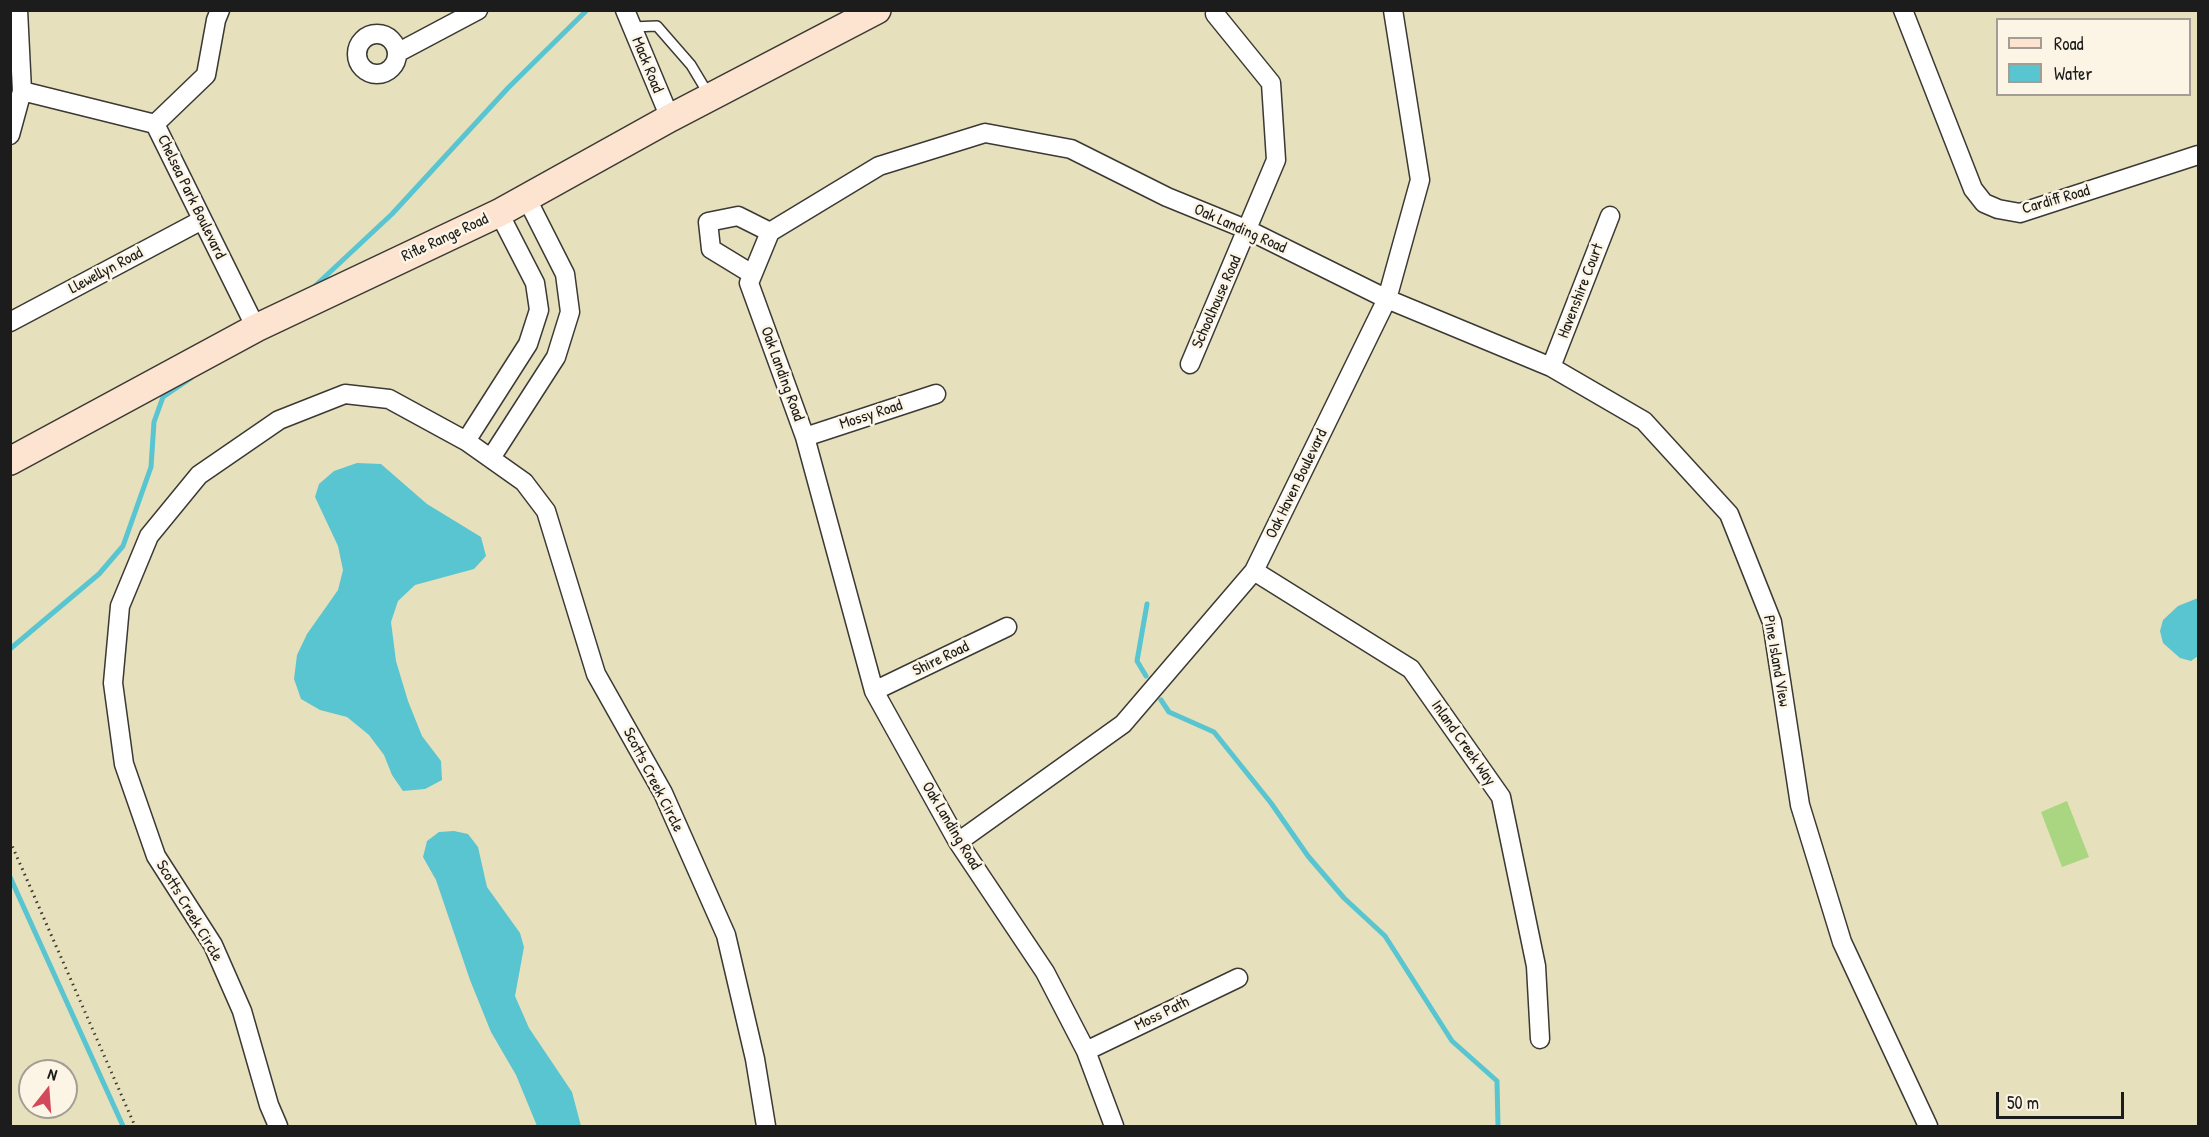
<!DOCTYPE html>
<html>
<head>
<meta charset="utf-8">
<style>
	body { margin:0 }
	#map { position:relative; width:2209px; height:1137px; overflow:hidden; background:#e7e0bc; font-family:"Patrick Hand",sans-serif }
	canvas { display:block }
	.frame { position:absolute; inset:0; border:12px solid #1c1c1c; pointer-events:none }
	.legend { position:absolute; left:1996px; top:18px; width:195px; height:78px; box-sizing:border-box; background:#fcf5e5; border:2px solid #a29e95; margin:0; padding:8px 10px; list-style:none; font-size:18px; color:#1c1c1c }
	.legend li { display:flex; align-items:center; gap:12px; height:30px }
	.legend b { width:30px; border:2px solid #a29e95 }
	.north { position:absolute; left:18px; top:1059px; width:60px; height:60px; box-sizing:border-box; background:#fcf5e5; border:2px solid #a29e95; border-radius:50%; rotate:17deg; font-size:16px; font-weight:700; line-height:24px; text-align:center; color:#1c1c1c }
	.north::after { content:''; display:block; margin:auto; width:21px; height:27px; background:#d1495b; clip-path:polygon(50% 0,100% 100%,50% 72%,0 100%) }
	.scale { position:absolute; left:1996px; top:1092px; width:128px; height:27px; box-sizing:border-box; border:3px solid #1c1c1c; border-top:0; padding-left:8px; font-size:18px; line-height:21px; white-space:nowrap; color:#1c1c1c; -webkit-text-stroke:4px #fcf5e5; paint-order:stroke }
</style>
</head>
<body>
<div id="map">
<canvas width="2209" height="1137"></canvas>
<div class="frame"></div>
<ul class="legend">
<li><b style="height:8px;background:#fde4d1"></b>Road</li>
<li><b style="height:16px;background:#58c5d0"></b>Water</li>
</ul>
<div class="north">N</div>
<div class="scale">50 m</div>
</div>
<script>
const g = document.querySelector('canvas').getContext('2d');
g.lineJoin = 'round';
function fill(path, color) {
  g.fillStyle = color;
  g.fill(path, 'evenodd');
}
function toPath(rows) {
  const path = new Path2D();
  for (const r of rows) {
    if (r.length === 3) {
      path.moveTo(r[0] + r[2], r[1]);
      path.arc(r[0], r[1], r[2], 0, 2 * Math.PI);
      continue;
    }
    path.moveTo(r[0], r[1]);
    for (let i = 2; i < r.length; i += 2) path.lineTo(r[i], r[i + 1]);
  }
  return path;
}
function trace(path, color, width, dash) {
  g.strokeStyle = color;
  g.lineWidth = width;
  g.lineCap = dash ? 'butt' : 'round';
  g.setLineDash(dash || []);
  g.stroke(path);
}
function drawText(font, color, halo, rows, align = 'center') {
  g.font = font + ' "Patrick Hand",sans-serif';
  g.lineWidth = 5;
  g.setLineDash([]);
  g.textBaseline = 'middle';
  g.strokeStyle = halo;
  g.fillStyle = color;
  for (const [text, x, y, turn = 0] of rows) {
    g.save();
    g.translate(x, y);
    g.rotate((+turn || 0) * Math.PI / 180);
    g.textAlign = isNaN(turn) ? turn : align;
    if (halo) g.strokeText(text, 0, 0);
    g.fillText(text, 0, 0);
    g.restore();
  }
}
const green = toPath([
	[2067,801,2089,857,2062,867,2041,812]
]);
const water = toPath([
	[357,463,381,464,427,504,481,537,486,556,474,569,415,585,398,601,391,622,396,661,408,701,422,736,441,761,442,780,425,789,403,791,392,775,384,755,369,735,347,717,320,710,301,699,294,679,297,655,307,634,338,590,343,570,338,546,315,497,319,484,334,471],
	[2198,598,2198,656,2191,661,2180,658,2163,643,2160,631,2163,620,2178,606],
	[454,831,468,834,478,847,487,887,520,933,524,947,515,996,529,1028,572,1092,581,1126,537,1126,516,1075,491,1032,470,980,436,880,423,857,427,841,439,832]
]);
const stream = toPath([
	[314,287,392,214,508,88,587,10],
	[10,649,99,574,123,546,151,467,154,422,163,397,191,378],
	[1146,676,1137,661,1147,604],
	[1161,700,1169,712,1214,732,1271,803,1308,856,1344,898,1385,936,1452,1041,1497,1081,1498,1126],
	[10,877,123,1126]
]);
const path = toPath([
	[10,841,135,1126]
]);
const lane = toPath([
	[632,27,657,26,691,65,709,95]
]);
const street = toPath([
	[625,10,670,118],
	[1903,10,1973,189,1984,203,1998,209,2020,213,2198,155],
	[377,54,20],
	[397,53,478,10],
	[22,91,155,124,256,328],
	[155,124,206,75,216,20,220,10],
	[10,135,22,91,18,10],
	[752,274,711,249,708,222,738,216,770,232],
	[10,322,202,220],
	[1190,364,1276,160,1271,83,1215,14],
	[1551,367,1610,216],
	[805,437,936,394],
	[466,441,528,344,539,310,535,283,499,213],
	[491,458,556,357,570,312,565,274,526,197],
	[1254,571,1411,669,1501,797,1536,966,1540,1039],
	[874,691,1007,627],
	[958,842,1123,724,1254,571,1387,299,1420,180,1393,10],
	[1086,1051,1238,978],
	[278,1126,269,1105,242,1011,213,945,156,856,124,764,113,683,120,606,149,536,199,475,279,420,345,394,389,399,466,441,524,482,546,511,596,674,663,793,726,935,755,1059,766,1126],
	[1114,1126,1086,1051,1045,972,958,842,874,691,805,437,749,283,770,232,879,166,985,133,1071,149,1167,197,1248,230,1387,299,1551,367,1644,421,1729,514,1772,622,1800,805,1842,942,1928,1126]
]);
const secondary = toPath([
	[10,461,256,328,499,213,670,118,877,10]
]);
const streetNames = [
	["Mack Road",647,65,68],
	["Chelsea Park Boulevard",191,197,64],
	["Cardiff Road",2056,200,-16],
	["Oak Landing Road",1240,229,24],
	["Rifle Range Road",445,238,-25],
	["Llewellyn Road",106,271,-28],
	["Havenshire Court",1581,291,-69],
	["Schoolhouse Road",1217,302,-66],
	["Oak Landing Road",782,374,70],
	["Mossy Road",871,415,-18],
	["Oak Haven Boulevard",1297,484,-64],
	["Shire Road",941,659,-26],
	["Pine Island View",1776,661,80],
	["Inland Creek Way",1463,743,55],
	["Scotts Creek Circle",653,780,63],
	["Oak Landing Road",951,826,59],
	["Scotts Creek Circle",189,911,59],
	["Moss Path",1162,1014,-26]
];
fill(green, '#aad581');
fill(water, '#58c5d0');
trace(stream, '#58c5d0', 5);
trace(lane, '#3a3934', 12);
trace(street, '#3a3934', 21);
trace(secondary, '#3a3934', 30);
trace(path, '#3a3934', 3, [1.5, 4.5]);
trace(lane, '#fff', 9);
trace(street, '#fff', 18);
trace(secondary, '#fde4d1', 27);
drawText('16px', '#1c1c1c', '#fcf5e5', streetNames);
</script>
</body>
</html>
